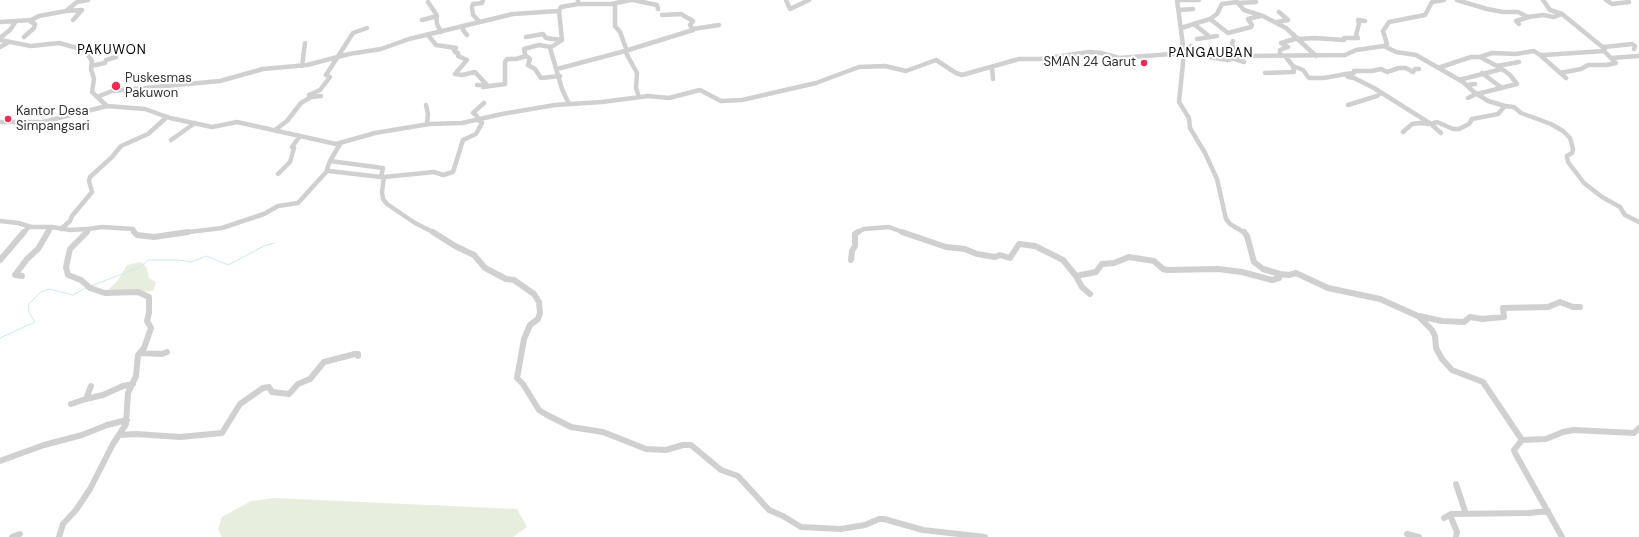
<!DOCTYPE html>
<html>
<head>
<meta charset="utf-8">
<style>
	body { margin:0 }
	canvas { display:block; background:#fff }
</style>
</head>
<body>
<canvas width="1639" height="537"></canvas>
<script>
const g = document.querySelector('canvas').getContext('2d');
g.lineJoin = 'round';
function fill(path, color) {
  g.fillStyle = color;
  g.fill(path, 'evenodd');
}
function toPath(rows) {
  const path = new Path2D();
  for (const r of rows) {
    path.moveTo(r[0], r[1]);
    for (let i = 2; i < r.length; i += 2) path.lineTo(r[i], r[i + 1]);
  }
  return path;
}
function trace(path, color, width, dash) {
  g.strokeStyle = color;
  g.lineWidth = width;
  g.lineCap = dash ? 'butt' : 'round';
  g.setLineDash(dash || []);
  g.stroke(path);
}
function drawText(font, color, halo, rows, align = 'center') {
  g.font = font + ' "DM Sans",sans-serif';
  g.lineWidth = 4;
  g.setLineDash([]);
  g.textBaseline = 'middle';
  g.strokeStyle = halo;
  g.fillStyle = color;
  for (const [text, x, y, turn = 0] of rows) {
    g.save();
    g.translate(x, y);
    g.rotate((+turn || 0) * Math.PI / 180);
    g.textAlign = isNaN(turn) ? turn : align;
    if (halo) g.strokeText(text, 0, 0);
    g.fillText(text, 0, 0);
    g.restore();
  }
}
const green = toPath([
	[141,262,147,268,149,278,156,282,153,291,105,293,118,280,127,265],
	[275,498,517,509,527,527,513,537,222,537,218,529,222,517,251,501]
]);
const stream = toPath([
	[91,286,140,267,148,260,178,260,191,262,207,256,228,265,264,246,274,243],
	[0,338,35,322,29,312,28,305,41,292,49,289,73,295,86,288]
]);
const minorFar1 = toPath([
	[633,0,657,5,658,9],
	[786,0,790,9,809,0],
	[1177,0,1184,53,1179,102,1189,118,1190,128,1205,153,1217,179,1226,219,1230,224,1245,233],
	[1177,0,1199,0],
	[1543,0,1550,10,1562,14],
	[1606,0,1612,4,1629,2],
	[428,2,436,14,437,24,441,32],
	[1238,3,1256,2],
	[578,4,611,4,631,0],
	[615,4,615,26,620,32,627,51],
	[1179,10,1193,9],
	[559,11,561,7,578,4,578,0],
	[1210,19,1228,33,1251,27,1252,25,1248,19,1260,16],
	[73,20,82,10,66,11,77,2,88,0],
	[422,20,437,16],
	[0,22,31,20,39,16,66,11],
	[480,22,473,15,472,7,473,4,482,3,483,0],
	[1277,22,1288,20,1279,12],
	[1194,24,1210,37],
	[1519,24,1516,21,1529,17],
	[463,26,463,30,467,35],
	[1181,28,1210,19,1217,14,1222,4,1237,2,1244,10,1263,16,1286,28,1316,56],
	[693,29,719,25],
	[428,35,436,45,456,48],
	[24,37,34,28,35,24,31,22,33,20],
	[526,37,543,34,546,38,562,40],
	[0,38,10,30,16,21],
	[1197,39,1217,36],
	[1299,39,1315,38,1344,40,1344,38,1358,38,1356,35,1359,24,1358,20,1365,21],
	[0,40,31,46,59,43,85,50,92,61,91,69,94,79,92,92,107,106,145,109,170,118,212,127,237,122,336,144,375,133,429,124,462,123,502,114,555,105,602,102,648,96,669,98,700,90,721,101,742,100,816,83,859,67,885,66,906,71,936,60,956,73,962,75,1019,59,1040,59,1089,52,1101,53,1119,58,1184,53,1227,60,1243,56,1345,55,1356,50,1384,46,1396,52,1416,55,1463,82,1474,92,1488,101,1505,106],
	[1233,41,1232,44,1236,57],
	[1191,46,1193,55],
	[1384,46,1387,44,1383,31,1389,22,1425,15,1432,2,1444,0],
	[0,47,9,42],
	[551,47,539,45,524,49,525,55,530,59,528,65,535,69,541,78,560,76],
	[1604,47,1632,44,1635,46,1634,49],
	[453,48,455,52,458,53,458,56,467,60,455,74,462,75,475,72,487,85,477,85],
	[1604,51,1611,58,1639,56],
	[1540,55,1566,78],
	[1280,56,1280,50,1288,47,1281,43,1298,38],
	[1285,56,1293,66,1303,70,1309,78,1324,78,1346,74,1348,77,1354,78,1374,88,1431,124,1437,122,1453,129,1459,129,1469,124,1472,119,1498,114,1505,106,1514,107,1521,113,1551,124,1563,131,1570,138,1573,149,1572,153,1567,156,1568,162,1584,183,1602,197,1620,207,1625,215,1639,222],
	[1480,57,1497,66,1519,62],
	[1235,59,1244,62],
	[91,66,105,63,106,60,116,57],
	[302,66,305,43],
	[992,67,993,79],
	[1438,68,1471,57,1480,57,1492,53,1516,54,1534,51,1540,55,1544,55,1604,51,1605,49,1562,14,1554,17,1543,15,1528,17,1518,12,1503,12,1487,9,1457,0],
	[557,69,625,51],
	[1265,73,1294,72,1293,66],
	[1482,73,1502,88],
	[1560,73,1581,69,1588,65,1606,65,1616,63,1611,58],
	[1346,74,1354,73,1354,71,1372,71,1381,69,1387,72,1399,68,1406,68,1413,72,1415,69,1419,69],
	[1459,80,1502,69],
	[1467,85,1475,84],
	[483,87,505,84,505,62,507,59,516,59,526,56],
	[1477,94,1517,84,1510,75,1498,66],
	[97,97,112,91,220,81,263,69,307,65,349,54,381,49,409,39,513,14,559,11,562,40,550,48,562,89,569,104],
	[311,97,309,95,320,90,330,77,326,75,353,33,367,28],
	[639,97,636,88,637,73,625,51,693,30,690,25,693,21,681,14,662,15],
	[1468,98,1476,94],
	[426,105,428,114,427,124],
	[1348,105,1377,96,1381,93],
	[479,121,477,116,473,113,484,103],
	[0,122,43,122,107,106],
	[275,130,287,121,301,103,311,97,321,96],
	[1403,132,1412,124,1419,123,1431,124,1441,133],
	[171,140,195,123],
	[340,144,330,161,383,168,381,177,384,177,382,192,383,199,387,204,415,223,435,233],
	[330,161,327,169,329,171,381,177],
	[278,174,290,162,294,148,292,147,300,136],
	[384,177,434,172,443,175,453,172,463,140,476,134,482,123,480,120],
	[0,221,18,223,31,227,52,227],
	[61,229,70,221,72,216,92,192,89,181,90,177,112,157,121,146,148,134,167,117],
	[88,229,102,227,133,229,135,233],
	[23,233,29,227],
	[47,233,52,227,70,230,87,229,88,231,86,233],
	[181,233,222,228,264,214,278,206,298,203,328,170],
	[856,233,864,229,889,227,905,233]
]);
const minor = toPath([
	[134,232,137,235,154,237,188,232],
	[433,232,455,246,474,255,485,268,506,279,514,280,534,294,539,302,540,313,538,319,530,325,524,339,517,378,523,384,539,410,547,415,571,427,603,432,646,449,666,450,683,445,691,445,721,470,738,476,769,510,783,516,801,527,841,529,865,525,879,519,884,519,923,530,985,537],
	[902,232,946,247,965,249,977,254,995,257,1000,255,1010,258,1019,244,1035,246,1063,260,1076,276,1096,272,1102,264,1114,263,1129,257,1154,261,1163,269,1167,270,1218,269,1242,272,1272,280,1279,278,1280,274],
	[1244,232,1247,236,1254,262,1263,269,1280,274,1289,275,1296,273,1328,288,1380,299,1418,316,1432,330,1435,336,1436,348,1442,359,1452,370,1483,382,1522,440,1514,450,1515,453,1562,537],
	[0,260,24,232],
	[851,260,852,251,855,246,855,234,858,232],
	[22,276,15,275,27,259,38,249,48,232],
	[1076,276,1082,287,1090,294],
	[1419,316,1442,321,1464,322,1470,317,1482,319,1504,317,1503,308,1548,307,1560,302,1573,307,1580,307],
	[140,353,162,354,167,352],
	[91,386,86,399,103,395,123,386,133,384],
	[71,404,86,399],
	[119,435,136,434,180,437,222,433,240,404,263,388,269,387,272,392,289,394,298,384,310,379,324,362,355,354,358,354,358,356],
	[1522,440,1546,439,1563,432,1574,430,1634,433,1639,428],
	[0,461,44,445,82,435,107,425,127,420],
	[1456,484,1466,514],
	[1450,515,1457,532,1456,537],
	[1444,518,1451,514,1529,513,1548,511],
	[1407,534,1419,537],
	[12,537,20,534],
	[59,537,63,524,76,510,90,489,113,444,126,424,128,393,136,376,138,355,144,348,151,328,147,321,149,313,149,297,138,292,105,293,90,288,81,280,68,275,66,267,70,249,87,232]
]);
const markers = [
	[1144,63,4,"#f42a57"],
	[116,86,5,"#f42a57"],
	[8,119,4,"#f42a57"]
];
const farQuarternames = [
	["PAKUWON",112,51],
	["PANGAUBAN",1211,54]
];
const poiNames = [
	["SMAN 24 Garut",1136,63,"right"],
	["Puskesmas",125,79],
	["Pakuwon",125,94],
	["Kantor Desa",16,112],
	["Simpangsari",16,127]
];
fill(green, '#e8eede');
trace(stream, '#cce8f1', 1);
trace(minorFar1, '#d0d0d0', 4.5);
trace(minor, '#d0d0d0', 6);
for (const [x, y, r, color] of markers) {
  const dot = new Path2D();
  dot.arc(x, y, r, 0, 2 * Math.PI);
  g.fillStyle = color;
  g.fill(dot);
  trace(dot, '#fff', 1.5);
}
g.letterSpacing = '1px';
drawText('13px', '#000', '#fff', farQuarternames);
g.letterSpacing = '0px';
drawText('13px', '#333', '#fff', poiNames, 'left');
</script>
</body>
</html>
